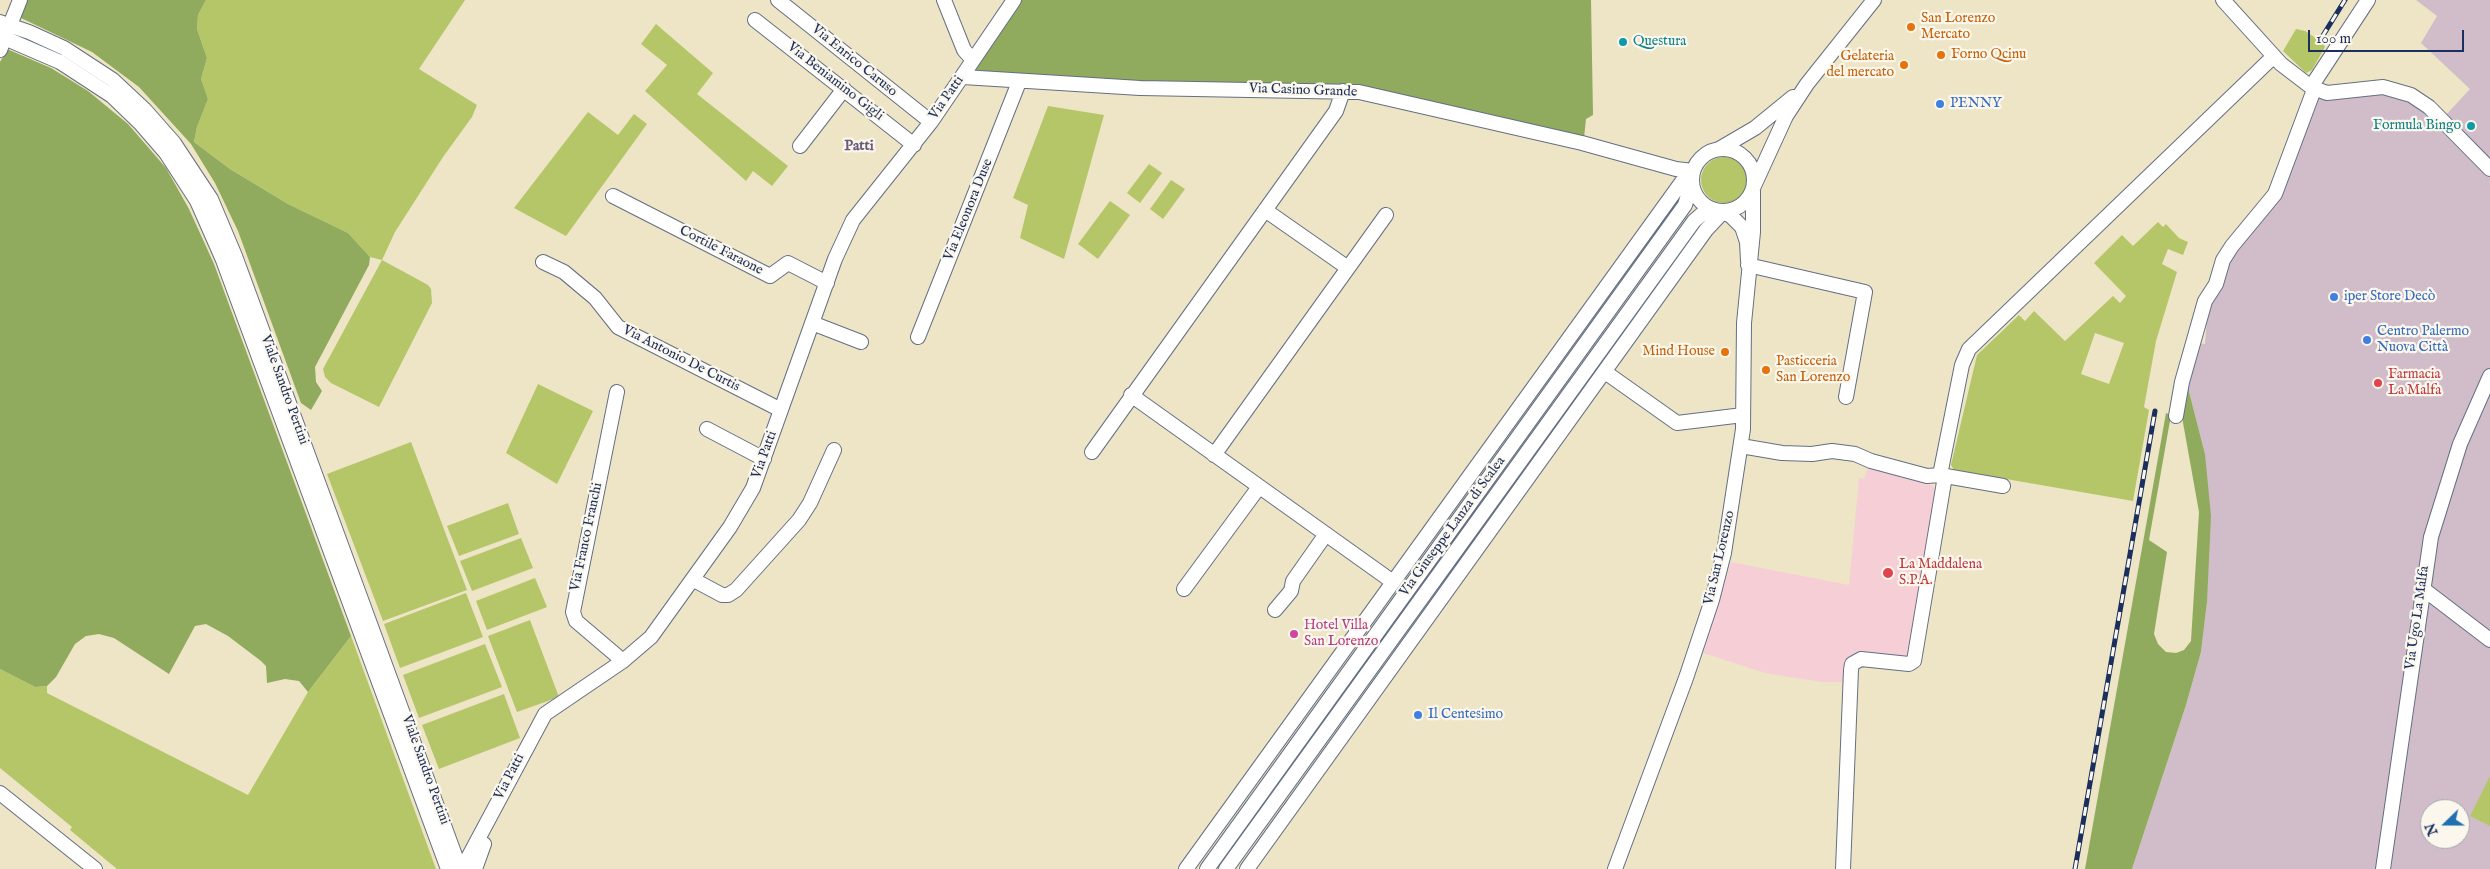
<!DOCTYPE html>
<html>
<head>
<meta charset="utf-8">
<style>
	body { margin:0 }
	#map { position:relative; width:2490px; height:869px; overflow:hidden; background:#ede5c5; font-family:"IM FELL English",serif }
	canvas { display:block }
	.north { position:absolute; left:2420px; top:799px; width:50px; height:50px; box-sizing:border-box; background:#fbf7ec; border:1px solid #a1a7b3; border-radius:50%; rotate:248deg; font-size:14px; font-weight:700; line-height:20px; text-align:center; color:#1b2f5e }
	.north::after { content:''; display:block; margin:auto; width:18px; height:22px; background:#1f6fb2; clip-path:polygon(50% 0,100% 100%,50% 72%,0 100%) }
	.scale { position:absolute; left:2308px; top:30px; width:156px; height:22px; box-sizing:border-box; border:2px solid #1b2f5e; border-top:0; padding-left:6px; font-size:15px; line-height:18px; white-space:nowrap; color:#1b2f5e; -webkit-text-stroke:4px #fbf7ec; paint-order:stroke }
</style>
</head>
<body>
<div id="map">
<canvas width="2490" height="869"></canvas>
<div class="north">N</div>
<div class="scale">100 m</div>
</div>
<script>
const g = document.querySelector('canvas').getContext('2d');
g.lineJoin = 'round';
function fill(path, color) {
  g.fillStyle = color;
  g.fill(path, 'evenodd');
}
function toPath(rows) {
  const path = new Path2D();
  for (const r of rows) {
    if (r.length === 3) {
      path.moveTo(r[0] + r[2], r[1]);
      path.arc(r[0], r[1], r[2], 0, 2 * Math.PI);
      continue;
    }
    path.moveTo(r[0], r[1]);
    for (let i = 2; i < r.length; i += 2) path.lineTo(r[i], r[i + 1]);
  }
  return path;
}
function trace(path, color, width, dash) {
  g.strokeStyle = color;
  g.lineWidth = width;
  g.lineCap = dash ? 'butt' : 'round';
  g.setLineDash(dash || []);
  g.stroke(path);
}
function drawText(font, color, halo, rows, align = 'center') {
  g.font = font + ' "IM FELL English",serif';
  g.lineWidth = 4.5;
  g.setLineDash([]);
  g.textBaseline = 'middle';
  g.strokeStyle = halo;
  g.fillStyle = color;
  for (const [text, x, y, turn = 0] of rows) {
    g.save();
    g.translate(x, y);
    g.rotate((+turn || 0) * Math.PI / 180);
    g.textAlign = isNaN(turn) ? turn : align;
    if (halo) g.strokeText(text, 0, 0);
    g.fillText(text, 0, 0);
    g.restore();
  }
}
const built = toPath([
	[1868,466,1931,485,1938,491,1911,657,1907,659,1860,654,1845,682,1821,682,1765,673,1703,653,1731,562,1849,585,1859,478,1864,479]
]);
const industrial = toPath([
	[2416,0,2490,0,2490,869,2132,869,2186,705,2201,652,2207,602,2205,454,2186,380,2197,343,2205,344,2208,306,2230,256,2278,195,2318,88,2375,86,2444,117,2470,89,2421,43,2437,16],
	[2430,809,2460,809,2460,839,2430,839]
]);
const green = toPath([
	[206,0,465,0,419,69,477,105,472,117,443,157,395,232,382,260,428,285,431,289,432,303,379,407,331,383,325,377,323,369,382,260,370,257,348,233,288,204,230,169,194,142,197,127,208,99,201,79,207,58,197,29,198,15],
	[656,24,713,73,697,94,788,166,772,186,753,171,746,181,645,91,667,65,641,44],
	[2296,29,2305,31,2322,42,2325,47,2312,70,2306,73,2283,51],
	[1048,106,1104,115,1064,259,1020,238,1028,205,1013,198],
	[588,112,618,135,634,114,647,124,566,236,514,208],
	[1724,180,23],
	[1149,164,1162,173,1140,203,1127,193],
	[1171,180,1185,189,1163,219,1150,209],
	[1110,201,1130,215,1098,259,1078,244],
	[2158,222,2163,227,2166,224,2179,238,2188,242,2183,255,2168,249,2162,264,2177,272,2156,341,2144,407,2149,410,2133,501,1954,470,1951,465,1977,355,2019,315,2025,321,2034,311,2065,341,2113,296,2120,303,2126,296,2094,263,2122,235,2133,246],
	[2095,333,2124,343,2109,384,2081,374],
	[538,384,593,411,557,484,506,453],
	[411,442,467,590,383,621,327,474],
	[508,503,519,534,459,556,447,526],
	[521,538,533,568,472,591,460,561],
	[535,578,547,607,487,630,476,601],
	[466,593,483,637,400,668,384,624],
	[530,620,559,697,517,712,488,636],
	[351,636,436,869,117,869,70,830,72,827,0,768,0,669,35,687,47,686,47,693,248,795,308,692],
	[485,644,502,687,419,718,403,675],
	[504,694,520,738,439,769,422,725],
	[2490,776,2490,826,2470,816]
]);
const forest = toPath([
	[26,0,206,0,198,15,197,29,207,58,201,79,208,99,197,127,194,142,230,169,288,204,348,233,370,257,369,265,315,367,316,382,322,391,311,410,301,403,238,231,215,183,191,144,139,87,92,52,19,17],
	[1021,0,1591,0,1593,115,1586,119,1584,138,1415,100,1217,84,1024,78,970,74],
	[7,49,51,68,88,91,128,124,166,168,189,209,214,264,351,636,308,692,299,681,285,679,267,683,266,666,261,661,228,636,206,624,195,626,169,674,114,638,99,634,86,636,75,644,56,677,47,686,35,687,0,669,0,62],
	[2186,380,2205,454,2211,516,2207,602,2201,652,2186,705,2132,869,2085,869,2166,413,2171,415,2149,540,2167,552,2154,634,2158,644,2166,652,2176,653,2184,650,2191,641,2199,512,2182,417]
]);
const minor = toPath([
	[778,0,931,122],
	[944,0,964,50,972,59],
	[2223,0,2281,64,2311,87,2327,93,2383,87,2411,95,2429,107,2490,169],
	[755,20,914,145],
	[0,22,29,32,64,48,113,80,144,109,174,143,211,199,235,256,460,869],
	[0,36,60,62,112,96,140,123,166,153,197,201,223,260,448,869],
	[0,50,20,0],
	[963,77,1140,88,1359,92,1582,143,1676,169,1693,171],
	[2311,87,2368,0],
	[800,146,844,89],
	[1723,180,31],
	[1719,149,1755,128,1793,97],
	[1753,188,1786,116,1807,84,1874,0],
	[613,196,770,276,788,263,827,283],
	[1265,210,1348,268],
	[543,262,564,272,595,298,618,327,781,410],
	[1748,265,1865,292,1846,397],
	[812,323,861,342],
	[918,337,1019,82],
	[1605,372,1677,423,1743,415],
	[617,392,573,612,576,621,623,661],
	[1131,395,1393,582],
	[2176,416,2182,382,2205,301,2216,284,2223,260,2232,246,2275,194,2312,95],
	[707,429,764,459],
	[1741,446,1782,453,1812,454,1832,451,1855,454,1871,461,1927,476,1940,475],
	[1092,452,1336,111,1343,91],
	[1214,455,1386,215],
	[2003,486,1940,475,1962,365,1969,349,2274,56],
	[694,580,722,595,728,595,736,590,799,520,810,503,834,450],
	[2422,588,2490,640],
	[1184,589,1259,487],
	[1275,610,1291,591,1293,581,1326,534],
	[0,793,95,869],
	[462,869,545,714,623,661,651,637,730,527,753,488,835,259,853,220,931,122,1014,0],
	[475,869,484,844],
	[1186,869,1689,172],
	[1207,869,1685,205,1692,182],
	[1226,869,1694,221,1702,214,1716,211],
	[1247,869,1706,230,1722,213,1730,215,1742,227,1747,242,1748,261],
	[1615,869,1686,678,1712,600,1724,553,1743,429,1744,323,1753,232,1753,191],
	[1843,869,1851,670,1852,664,1861,659,1909,664,1914,661,1945,476],
	[2383,869,2431,537,2460,444,2490,376]
]);
const rail = toPath([
	[2322,37,2345,0],
	[2075,869,2155,411]
]);
const markers = [
	[1911,27,5,"#e8710a"],
	[1623,42,5,"#0f9aa8"],
	[1941,55,5,"#e8710a"],
	[1904,65,5,"#e8710a"],
	[1940,104,5,"#3f7fe0"],
	[2471,126,5,"#0f9aa8"],
	[2334,297,5,"#3f7fe0"],
	[2367,340,5,"#3f7fe0"],
	[1725,352,5,"#e8710a"],
	[1766,370,5,"#e8710a"],
	[2378,383,5,"#e0444e"],
	[1888,573,6,"#e0444e"],
	[1294,634,5,"#d1479c"],
	[1418,715,5,"#3f7fe0"]
];
const foodNames = [
	["San Lorenzo",1921,19],
	["Mercato",1921,35],
	["Forno Qcinu",1951,55],
	["Gelateria",1894,57,"right"],
	["del mercato",1894,73,"right"],
	["Mind House",1715,352,"right"],
	["Pasticceria",1776,362],
	["San Lorenzo",1776,378]
];
const cultureNames = [
	["Questura",1633,42],
	["Formula Bingo",2461,126,"right"]
];
const streetNames = [
	["Via Enrico Caruso",854,61,39],
	["Via Beniamino Gigli",835,82,38],
	["Via Casino Grande",1303,91,2],
	["Via Patti",947,98,-55],
	["Via Eleonora Duse",969,210,-68],
	["Cortile Faraone",721,251,27],
	["Via Antonio De Curtis",681,359,27],
	["Viale Sandro Pertini",284,390,70],
	["Via Patti",765,455,-70],
	["Via Giuseppe Lanza di Scalea",1453,527,-54],
	["Via Franco Franchi",587,537,-78],
	["Via San Lorenzo",1720,558,-77],
	["Via Ugo La Malfa",2418,618,-82],
	["Viale Sandro Pertini",425,770,70],
	["Via Patti",510,777,-63]
];
const shopNames = [
	["PENNY",1950,104],
	["iper Store Decò",2344,297],
	["Centro Palermo",2377,332],
	["Nuova Città",2377,348],
	["Il Centesimo",1428,715]
];
const healthNames = [
	["Farmacia",2388,375],
	["La Malfa",2388,391],
	["La Maddalena",1899,565],
	["S.P.A.",1899,581]
];
const hotelNames = [
	["Hotel Villa",1304,626],
	["San Lorenzo",1304,642]
];
const neighbourhoodNames = [
	["Patti",859,147]
];
fill(built, '#f6cfd6');
fill(industrial, '#d1bdc9');
fill(green, '#b5c669');
fill(forest, '#90ab5d');
trace(minor, '#646f82', 16);
trace(minor, '#fff', 14);
trace(rail, '#1b2f5e', 5);
trace(rail, '#fbf7ec', 3, [9]);
for (const [x, y, r, color] of markers) {
  const dot = new Path2D();
  dot.arc(x, y, r, 0, 2 * Math.PI);
  g.fillStyle = color;
  g.fill(dot);
  trace(dot, '#fbf7ec', 2);
}
drawText('14px', '#c56008', '#fbf7ec', foodNames, 'left');
drawText('14px', '#0d838f', '#fbf7ec', cultureNames, 'left');
drawText('14px', '#1b2f5e', '#fbf7ec', streetNames);
drawText('14px', '#366cbe', '#fbf7ec', shopNames, 'left');
drawText('14px', '#be3a42', '#fbf7ec', healthNames, 'left');
drawText('14px', '#b23c85', '#fbf7ec', hotelNames, 'left');
drawText('bold 15px', '#695b79', '#fbf7ec', neighbourhoodNames);
</script>
</body>
</html>
